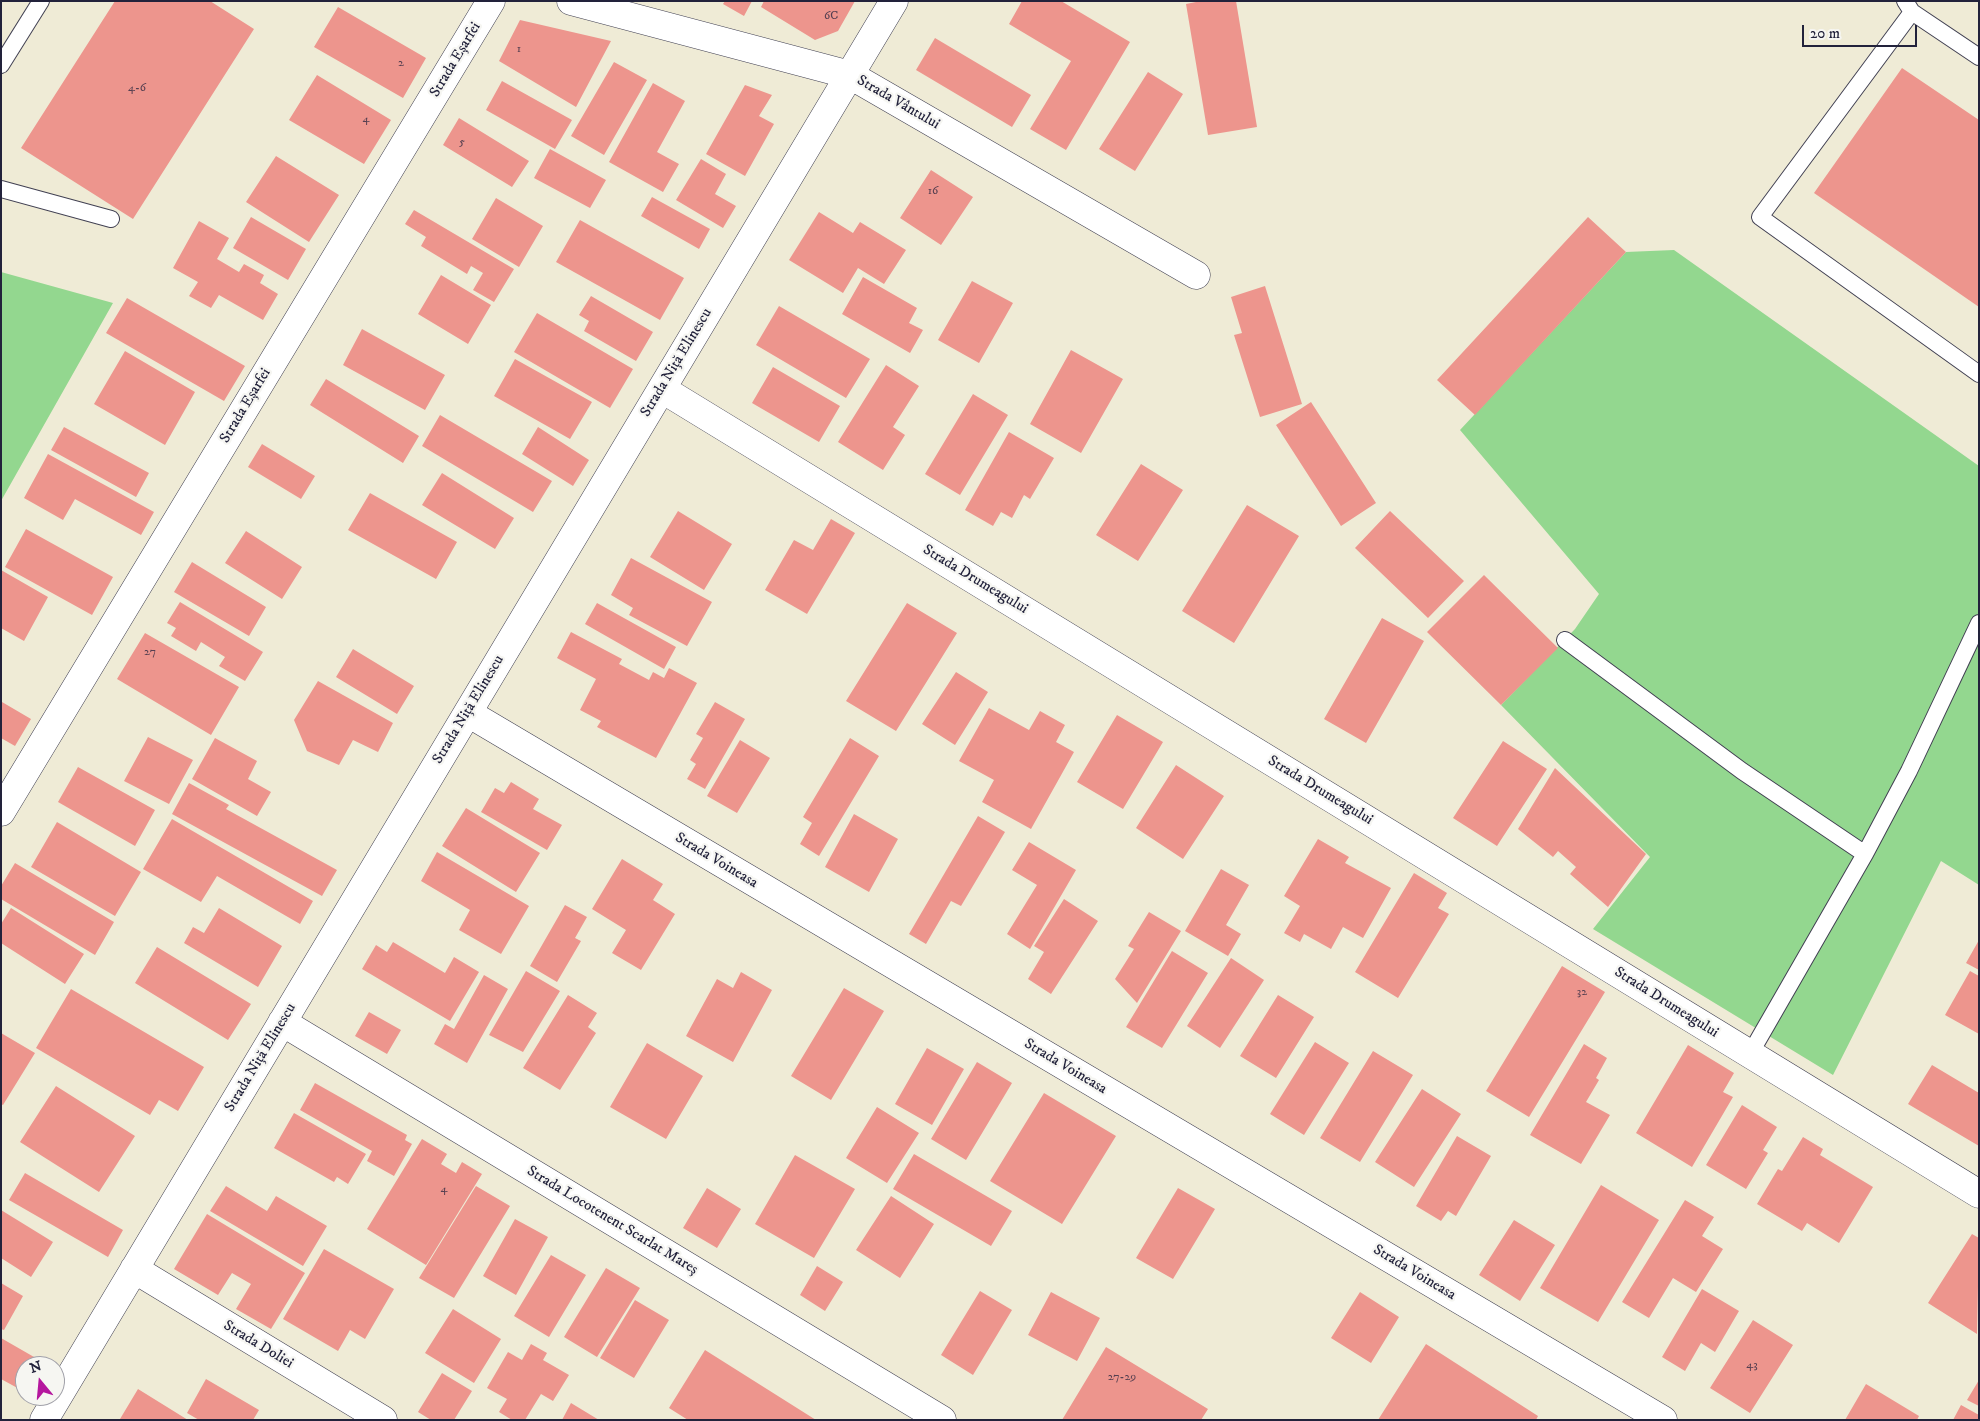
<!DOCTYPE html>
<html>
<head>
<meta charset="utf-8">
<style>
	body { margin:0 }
	#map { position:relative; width:1980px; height:1421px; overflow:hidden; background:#efebd6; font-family:"IM FELL DW Pica",serif }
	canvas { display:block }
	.frame { position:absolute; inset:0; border:2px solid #22223b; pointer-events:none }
	.north { position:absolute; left:15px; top:1356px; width:50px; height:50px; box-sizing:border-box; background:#f6f6f2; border:1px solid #a1a1a9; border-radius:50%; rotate:343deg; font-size:14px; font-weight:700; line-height:20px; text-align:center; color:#22223b }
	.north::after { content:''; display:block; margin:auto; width:18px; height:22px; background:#b5179e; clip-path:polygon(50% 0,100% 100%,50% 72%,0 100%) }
	.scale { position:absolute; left:1802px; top:25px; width:115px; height:22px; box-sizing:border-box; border:2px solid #22223b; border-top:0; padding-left:6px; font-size:15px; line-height:18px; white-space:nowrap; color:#22223b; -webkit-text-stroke:4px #f6f6f2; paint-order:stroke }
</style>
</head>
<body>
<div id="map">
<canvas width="1980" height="1421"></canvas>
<div class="frame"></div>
<div class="north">N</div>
<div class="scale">20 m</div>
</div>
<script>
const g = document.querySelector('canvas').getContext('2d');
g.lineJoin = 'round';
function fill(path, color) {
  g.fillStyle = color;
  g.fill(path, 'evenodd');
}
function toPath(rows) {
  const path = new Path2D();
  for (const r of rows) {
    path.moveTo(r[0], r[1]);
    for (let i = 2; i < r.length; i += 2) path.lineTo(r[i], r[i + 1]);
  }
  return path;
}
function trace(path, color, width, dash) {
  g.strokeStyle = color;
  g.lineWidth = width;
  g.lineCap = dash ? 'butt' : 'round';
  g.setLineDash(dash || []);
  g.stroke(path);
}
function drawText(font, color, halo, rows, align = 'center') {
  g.font = font + ' "IM FELL DW Pica",serif';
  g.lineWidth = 4.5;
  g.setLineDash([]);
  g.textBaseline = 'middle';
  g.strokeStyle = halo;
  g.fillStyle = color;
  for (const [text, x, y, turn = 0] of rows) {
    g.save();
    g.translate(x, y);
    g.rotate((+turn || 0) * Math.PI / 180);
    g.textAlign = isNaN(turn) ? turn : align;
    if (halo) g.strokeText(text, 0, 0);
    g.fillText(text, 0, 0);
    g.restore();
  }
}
const green = toPath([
	[1674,250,1979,466,1979,885,1941,861,1833,1075,1593,929,1650,857,1501,705,1575,629,1599,594,1460,430,1626,252],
	[1,272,113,303,1,501]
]);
const building = toPath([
	[115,1,210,1,254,29,133,219,21,148],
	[725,1,752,1,744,16,723,4],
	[764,1,855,1,838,31,815,40,761,7],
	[1022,1,1061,1,1130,42,1066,150,1030,129,1071,61,1009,24],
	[1201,1,1236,1,1257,127,1208,135,1186,4],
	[338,7,426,58,403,98,314,47],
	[520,20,611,41,576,107,499,61],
	[935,38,1031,95,1012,127,916,70],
	[614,62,647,80,604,155,571,136],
	[1902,68,1979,120,1979,307,1814,193],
	[1148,72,1183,94,1135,171,1099,149],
	[317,75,391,120,364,164,289,120],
	[502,81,572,120,555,149,486,110],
	[653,83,685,101,657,152,679,164,663,192,609,162],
	[745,85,772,95,759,116,774,124,745,176,706,154],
	[459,118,529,161,512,187,443,145],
	[550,149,606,180,590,208,534,178],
	[276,156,339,195,309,242,246,202],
	[701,159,726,174,715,194,736,206,723,228,676,200],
	[931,170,973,197,941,245,900,218],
	[652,197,710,229,699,249,641,216],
	[496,198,543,226,519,267,472,239],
	[414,210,514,269,494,302,473,290,483,273,471,266,467,274,421,246,426,237,405,224],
	[819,212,853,233,860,222,906,250,884,284,858,268,843,293,789,260],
	[251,217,306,249,288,280,233,248],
	[1588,217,1626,252,1475,415,1437,380],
	[580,220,684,278,660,320,556,262],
	[199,221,229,238,217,259,239,272,244,264,264,275,260,283,278,294,263,320,219,295,211,308,189,296,198,282,173,268],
	[441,275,491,305,468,344,418,314],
	[863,277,917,308,909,323,923,330,910,353,842,314],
	[972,281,1013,303,979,363,938,340],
	[1265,286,1302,404,1260,417,1234,335,1242,333,1231,297],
	[591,296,653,332,636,361,584,331,589,321,579,315],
	[127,298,245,366,224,401,106,333],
	[779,306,870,359,846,398,756,345],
	[537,313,633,369,610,408,514,352],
	[362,329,445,375,425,410,343,365],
	[1071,350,1123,379,1081,453,1030,424],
	[125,351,195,392,165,445,94,404],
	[515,359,592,402,570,439,494,396],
	[886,365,919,386,893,427,905,435,883,470,838,442],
	[773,367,840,406,819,442,752,403],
	[326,379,419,436,403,463,310,405],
	[973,394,1008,415,960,495,925,474],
	[1311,402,1376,503,1341,526,1276,425],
	[440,415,552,481,533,512,422,446],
	[64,427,149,473,136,497,51,450],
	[538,427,589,460,573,486,522,454],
	[1009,432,1054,458,1030,499,1024,495,1012,518,1001,512,993,526,965,510],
	[262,444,315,476,301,499,248,467],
	[48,454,154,512,141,535,75,499,63,520,24,498],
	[1141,464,1183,490,1138,561,1096,535],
	[442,473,514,518,495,549,422,505],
	[370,493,457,542,436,579,348,530],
	[1247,505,1299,536,1234,643,1182,611],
	[678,511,732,544,704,590,650,557],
	[1390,511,1464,581,1428,618,1355,548],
	[831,519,855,533,807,614,765,590,794,540,813,550],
	[26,529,113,577,92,615,5,567],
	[246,531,302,567,282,599,225,563],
	[631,558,712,602,687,646,629,615,633,608,611,595],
	[192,562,266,607,249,636,174,592],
	[1,570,48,597,24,641,1,628],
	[1484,575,1558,648,1501,705,1427,632],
	[180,602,263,652,245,681,219,666,225,657,201,642,196,651,171,636,176,628,167,623],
	[597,603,676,647,664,669,585,624],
	[907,603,957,633,896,731,846,701],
	[1382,618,1424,641,1366,743,1324,719],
	[571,632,622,659,619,664,649,680,653,672,664,678,669,668,697,683,656,758,597,727,601,721,580,710,596,679,557,658],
	[145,633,239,687,211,735,117,679],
	[353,649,414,686,397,714,336,677],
	[956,672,988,692,955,745,922,724],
	[318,681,393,723,378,752,353,740,339,765,307,751,294,720],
	[2,702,31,719,15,746,1,738],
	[715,702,745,719,705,789,687,779,696,764,690,760,703,738,696,734],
	[989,708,1029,730,1040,711,1065,725,1056,742,1074,752,1031,829,982,802,994,780,959,761],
	[1117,715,1163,742,1123,809,1077,782],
	[148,737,193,760,169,804,124,781],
	[215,738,257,761,248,779,271,792,257,816,192,779],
	[850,738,879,756,819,856,800,844,812,823,803,817],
	[740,740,770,758,737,813,707,796],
	[1503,741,1547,769,1497,846,1453,818],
	[1176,765,1224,796,1183,859,1136,828],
	[78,767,155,810,135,846,58,802],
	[1555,768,1646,854,1608,907,1570,874,1576,867,1558,851,1553,857,1518,829],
	[511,782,539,799,533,809,562,825,547,850,481,812,495,788,504,793],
	[189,783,229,805,226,809,337,870,322,896,172,814],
	[466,808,540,853,516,892,442,846],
	[854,814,898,839,869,892,825,867],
	[978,816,1005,832,961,906,951,901,926,944,909,934],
	[172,819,313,901,300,924,217,876,201,902,143,869],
	[57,822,141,872,115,916,31,867],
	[1318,839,1349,857,1345,863,1391,888,1363,938,1343,927,1331,949,1304,934,1300,942,1284,933,1300,906,1284,896],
	[1029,842,1076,870,1030,949,1007,934,1037,885,1012,870],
	[437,852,529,906,501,954,459,930,470,910,421,881],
	[622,859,663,884,653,900,675,914,641,970,612,953,626,930,592,909],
	[15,863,114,922,95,955,1,899,1,886],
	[1221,869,1249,885,1226,925,1241,934,1228,956,1185,931],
	[1414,873,1447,893,1438,908,1449,914,1398,998,1355,972],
	[1064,899,1098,921,1051,994,1028,979,1044,952,1034,946],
	[565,905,587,917,575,938,581,941,557,982,530,966],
	[11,908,84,954,65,984,1,943,1,924],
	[219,908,282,946,258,987,184,943,193,927,204,933],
	[1149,912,1181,931,1137,1003,1115,979,1134,949,1128,946],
	[1979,940,1979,970,1966,963],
	[393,942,445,973,454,957,479,972,450,1021,362,969,376,945,387,952],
	[157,947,251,1004,228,1040,135,983],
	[1172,951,1208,973,1162,1048,1126,1027],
	[1231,958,1264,980,1220,1048,1187,1026],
	[1562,966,1605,992,1529,1117,1486,1091],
	[526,971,560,991,523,1052,489,1035],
	[1970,971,1979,976,1979,1034,1945,1015],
	[741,972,772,990,733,1062,686,1036,717,979,733,988],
	[484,975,508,989,467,1063,434,1044,445,1024,454,1029],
	[844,988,884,1011,831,1100,791,1076],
	[71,989,204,1067,178,1111,159,1100,150,1115,36,1048],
	[568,995,597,1013,588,1027,596,1033,560,1090,523,1068],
	[1278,995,1314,1017,1276,1078,1240,1056],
	[369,1012,401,1030,387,1054,355,1036],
	[1,1033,35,1053,3,1105,1,1104],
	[1315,1042,1349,1063,1304,1135,1270,1114],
	[647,1043,703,1076,666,1139,610,1107],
	[1584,1044,1607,1058,1596,1078,1599,1080,1586,1102,1610,1115,1581,1164,1530,1135],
	[1688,1045,1734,1073,1723,1092,1733,1097,1692,1167,1636,1133],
	[927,1048,964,1069,932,1125,895,1104],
	[1373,1051,1413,1075,1360,1162,1320,1138],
	[977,1062,1012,1083,966,1160,931,1139],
	[1932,1065,1979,1093,1979,1146,1908,1104],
	[315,1083,407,1135,405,1140,412,1144,394,1176,367,1161,372,1151,300,1110],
	[56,1086,135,1136,99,1192,20,1142],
	[1422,1089,1461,1114,1414,1187,1375,1162],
	[1044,1093,1116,1136,1062,1224,990,1181],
	[1742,1105,1777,1127,1763,1150,1768,1153,1746,1189,1706,1165],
	[877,1107,919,1133,887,1183,846,1158],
	[294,1113,366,1154,348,1184,337,1177,334,1182,274,1148],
	[1457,1136,1491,1156,1456,1216,1448,1211,1441,1221,1416,1206],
	[1803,1137,1823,1149,1820,1155,1873,1187,1839,1243,1807,1223,1802,1231,1757,1204,1778,1169,1782,1171],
	[422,1139,447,1154,441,1164,456,1173,462,1162,482,1174,426,1265,367,1229],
	[914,1154,1012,1211,991,1246,893,1189],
	[795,1155,855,1189,814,1258,755,1224],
	[25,1173,123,1230,108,1257,9,1200],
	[1601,1185,1659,1220,1598,1322,1540,1288],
	[226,1186,267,1211,276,1196,327,1226,303,1266,210,1211],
	[476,1186,510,1206,454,1298,419,1278],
	[707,1188,741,1209,717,1248,683,1228],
	[1178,1188,1215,1209,1173,1279,1136,1258],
	[891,1196,934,1224,900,1278,856,1250],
	[1685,1200,1714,1217,1702,1236,1723,1249,1696,1292,1673,1278,1649,1318,1622,1302],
	[1,1210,53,1242,31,1277,1,1258],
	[207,1214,305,1273,271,1329,236,1309,251,1284,232,1273,218,1295,174,1269],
	[515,1219,548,1237,516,1295,483,1276],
	[1514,1220,1555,1245,1520,1301,1479,1275],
	[1972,1234,1979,1238,1977,1334,1928,1303],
	[324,1249,394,1289,365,1339,350,1330,338,1351,283,1319],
	[551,1255,586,1275,549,1337,514,1316],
	[817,1266,843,1282,825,1311,800,1295],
	[606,1268,640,1288,597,1357,564,1337],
	[1,1283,23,1296,4,1330,1,1329],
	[1702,1289,1739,1311,1715,1352,1701,1343,1685,1371,1662,1357],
	[980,1291,1012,1310,973,1375,941,1355],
	[1051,1292,1100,1318,1077,1361,1028,1335],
	[1360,1292,1399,1317,1371,1363,1331,1338],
	[635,1300,669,1320,634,1378,600,1358],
	[453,1309,501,1339,474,1383,425,1353],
	[1753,1320,1793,1345,1750,1413,1710,1388],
	[1,1338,41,1361,38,1366,25,1366,23,1391,1,1379],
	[531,1344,547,1353,543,1360,569,1375,553,1401,541,1394,525,1420,512,1420,499,1412,507,1399,487,1388,508,1352,522,1360],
	[1426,1344,1538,1416,1536,1420,1378,1420],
	[1106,1347,1208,1409,1201,1420,1062,1420],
	[705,1350,816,1420,688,1420,669,1408],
	[442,1373,472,1391,454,1420,431,1420,418,1412],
	[206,1379,259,1410,253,1420,199,1420,187,1413],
	[1979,1380,1979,1406,1967,1400],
	[1866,1384,1919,1416,1917,1420,1845,1420],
	[138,1389,188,1420,120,1419],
	[571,1403,599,1420,562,1420],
	[1961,1405,1979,1415,1979,1420,1953,1420]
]);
const lane = toPath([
	[1905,1,1912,12,1979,57],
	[1912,12,1760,217,1979,374],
	[1,65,41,1],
	[1,189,111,219],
	[1565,640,1742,771,1865,854],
	[1750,1054,1865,854,1909,771,1979,623]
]);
const street = toPath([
	[571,1,850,75,1196,275],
	[662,389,1979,1194],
	[468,713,1663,1420],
	[1,812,491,1],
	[282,1022,942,1420],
	[134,1269,383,1420],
	[44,1420,894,1]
]);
const numberNames = [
	["6C",831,17],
	["1",519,50],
	["2",401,64],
	["4-6",137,89],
	["4",366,120],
	["5",462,143],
	["16",933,192],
	["27",150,653],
	["32",1582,993],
	["4",444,1190],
	["43",1752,1366],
	["27-29",1122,1378]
];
const streetNames = [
	["Strada Eșarfei",456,60,-59],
	["Strada Vântului",898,103,30],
	["Strada Niță Elinescu",677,363,-59],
	["Strada Eșarfei",246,406,-59],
	["Strada Drumeagului",975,580,31],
	["Strada Niță Elinescu",469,710,-59],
	["Strada Drumeagului",1320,791,31],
	["Strada Voineasa",716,861,31],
	["Strada Drumeagului",1666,1003,32],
	["Strada Niță Elinescu",261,1058,-59],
	["Strada Voineasa",1065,1067,31],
	["Strada Locotenent Scarlat Mareș",612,1221,31],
	["Strada Voineasa",1414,1273,31],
	["Strada Doliei",258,1345,31]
];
fill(green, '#93d78f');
fill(building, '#ed958d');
trace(lane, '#414052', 18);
trace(street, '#414052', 29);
trace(lane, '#fff', 16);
trace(street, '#fff', 28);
drawText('12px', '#553f50', null, numberNames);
drawText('15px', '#22223b', '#f6f6f2', streetNames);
</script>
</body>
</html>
